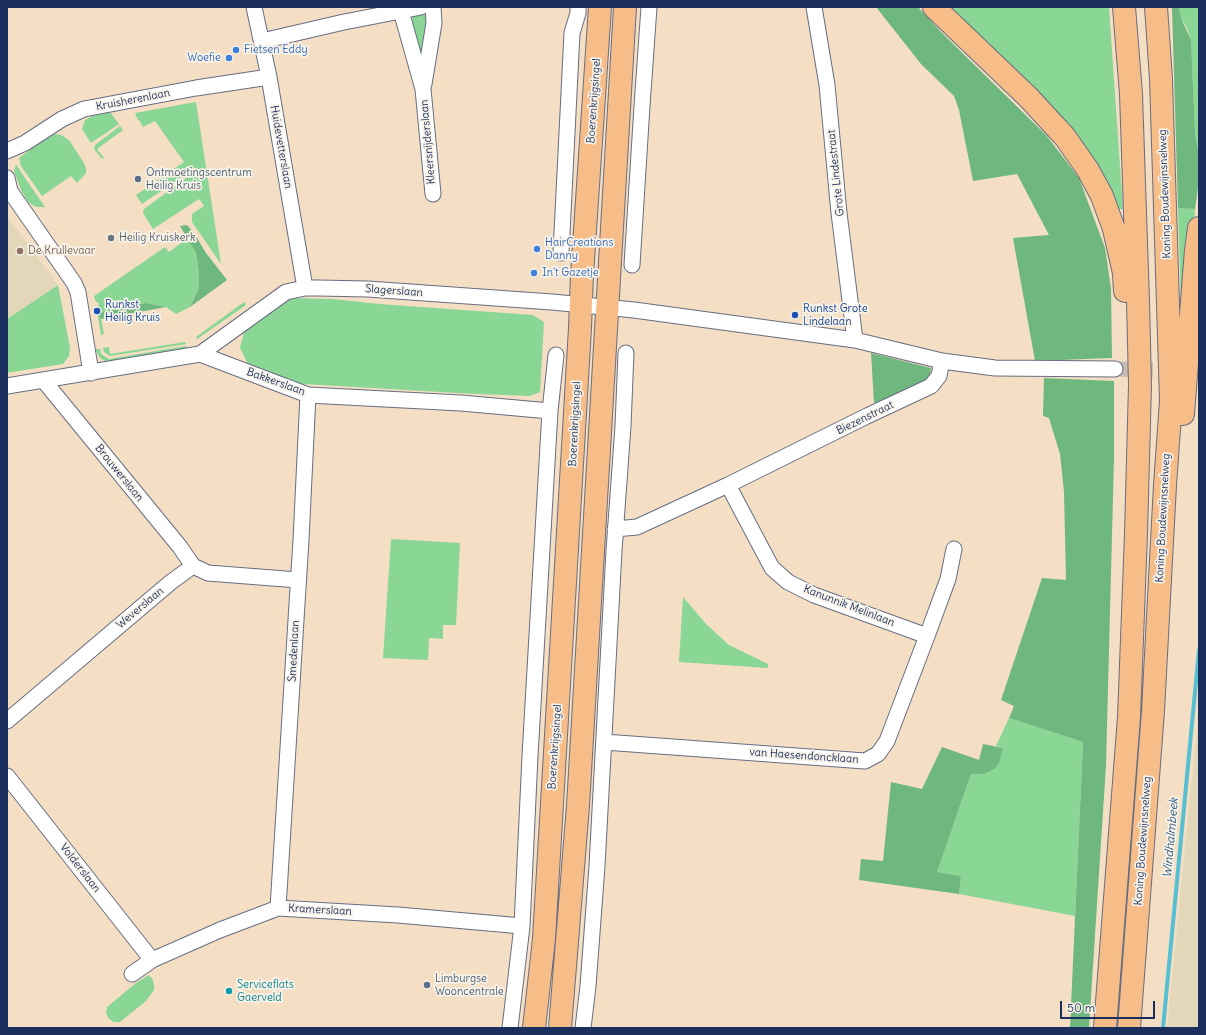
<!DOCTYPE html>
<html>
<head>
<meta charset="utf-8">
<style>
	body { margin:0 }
	#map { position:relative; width:1206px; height:1035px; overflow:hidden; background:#f4dfc4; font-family:Delius,sans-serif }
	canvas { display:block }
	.frame { position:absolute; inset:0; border:8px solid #1b2f5e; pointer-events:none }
	.scale { position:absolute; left:1060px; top:1001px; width:95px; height:18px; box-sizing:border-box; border:2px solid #1b2f5e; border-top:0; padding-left:5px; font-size:12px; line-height:14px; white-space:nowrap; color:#1b2f5e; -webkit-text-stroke:3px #f7f3e8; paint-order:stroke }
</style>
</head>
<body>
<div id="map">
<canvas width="1206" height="1035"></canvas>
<div class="frame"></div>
<div class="scale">50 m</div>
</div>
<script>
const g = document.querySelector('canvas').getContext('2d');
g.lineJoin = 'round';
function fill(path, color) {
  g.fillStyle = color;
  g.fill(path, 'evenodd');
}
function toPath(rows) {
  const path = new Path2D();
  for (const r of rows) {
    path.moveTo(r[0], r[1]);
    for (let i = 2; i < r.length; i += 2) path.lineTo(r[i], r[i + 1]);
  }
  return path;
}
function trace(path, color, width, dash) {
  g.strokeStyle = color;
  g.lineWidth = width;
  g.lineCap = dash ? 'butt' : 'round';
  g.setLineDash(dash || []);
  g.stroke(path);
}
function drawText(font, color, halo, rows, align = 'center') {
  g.font = font + ' Delius,sans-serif';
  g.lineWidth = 3.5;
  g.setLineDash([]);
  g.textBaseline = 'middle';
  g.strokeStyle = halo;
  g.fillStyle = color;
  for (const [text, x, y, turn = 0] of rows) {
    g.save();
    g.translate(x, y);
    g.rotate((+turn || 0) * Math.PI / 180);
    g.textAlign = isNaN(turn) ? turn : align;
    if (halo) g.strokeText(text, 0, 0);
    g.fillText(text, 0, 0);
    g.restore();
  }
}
const built = toPath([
	[7,217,58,285,7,319],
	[1199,707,1199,1028,1167,1028]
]);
const green = toPath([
	[944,7,1109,7,1123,209,1115,210],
	[1179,7,1199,7,1199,157,1195,133,1191,40,1187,28,1181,18],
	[422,12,426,16,427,21,423,50,420,51,417,49,412,18,413,16],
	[196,102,221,264,192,222,192,214,204,206,199,199,153,229,143,213,144,209,197,170,195,168,142,204,136,195,184,162,155,121,143,127,139,120,138,120,135,113],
	[110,112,119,124,91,143,82,129,85,120,92,116],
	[120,126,123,130,97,149,104,158,102,159,94,149,95,145],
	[55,134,61,135,69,140,84,163,86,168,86,173,77,183,71,176,42,196,21,166,19,158,49,136],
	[16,164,21,172,45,207,37,207,29,203,21,190,14,171],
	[1178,208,1195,209,1187,302,1184,306,1181,304],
	[188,238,196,253,199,273,199,288,190,307,176,314,166,307,146,303,100,313,104,334,101,335,97,311,99,309,98,302,96,302,94,296,165,247,169,252],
	[58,285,70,348,69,356,63,364,7,373,7,319],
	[290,298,333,299,379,304,533,315,544,322,540,392,530,396,475,394,286,383,249,366,240,348,245,328],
	[244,302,246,305,200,337,197,339,196,337],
	[185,342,186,344,110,356,104,352,103,348,109,347,110,354],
	[186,346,187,350,109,363,100,358,95,349,100,349,101,354,109,359],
	[391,539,460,543,456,625,443,625,443,639,429,638,428,660,383,658],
	[683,597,706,624,729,645,768,664,768,668,679,662],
	[1009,718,1083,742,1075,916,959,894,961,876,937,872,971,774,1003,748,996,746],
	[149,975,153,980,154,985,154,990,146,1001,120,1022,114,1022,109,1019,106,1013,107,1007,136,983]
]);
const forest = toPath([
	[876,7,918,7,942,33,1046,135,1079,178,1105,248,1111,289,1112,358,1035,361,1013,238,1049,235,1017,174,973,181,959,110,954,96,921,64],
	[1172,7,1179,7,1181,18,1191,40,1195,133,1199,157,1199,180,1195,209,1178,208],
	[187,225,194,233,206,253,227,280,190,307,199,288,199,273,196,253,180,226],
	[146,303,166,307,101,319,99,313],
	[871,353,931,368,929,383,874,403],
	[1044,378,1114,381,1114,458,1106,765,1089,1028,1070,1028,1083,742,1009,718,1014,706,1001,700,1042,578,1066,580,1064,492,1060,454,1049,418,1043,416],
	[983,744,1003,748,999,763,994,769,984,774,971,774,937,872,961,876,959,894,859,880,861,859,883,861,891,782,922,789,942,747,979,760]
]);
const stream = toPath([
	[1163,1028,1199,650]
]);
const streetTunnel = toPath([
	[1115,369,1199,370]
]);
const street = toPath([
	[254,7,269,77,305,288],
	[814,7,827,85,839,213,855,340],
	[401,11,421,7],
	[262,41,344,22,401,11,423,89,433,194],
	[424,84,434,23,433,7],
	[7,151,25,143,62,119,84,109,196,88,269,77],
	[7,178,10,191,74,283,78,292,91,373],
	[561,253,572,33,578,13,578,7],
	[632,265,642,106,649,7],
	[200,354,286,292,305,288,318,288,368,289,552,302,634,310,855,340,942,361,995,368,1115,369],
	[44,381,180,547,193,566],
	[7,386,200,354,308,395,461,403,550,411],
	[728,485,772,568,788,582,814,595,927,636],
	[615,529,637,527,728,485,867,416,931,386,939,376,942,361],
	[7,721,171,582,193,566,208,573,298,580],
	[604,742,865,761,878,754,887,741,927,636,948,579,954,549],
	[7,776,152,960],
	[278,908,301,540,308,395],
	[132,974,152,960,220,930,278,908,398,915,522,926],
	[510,1028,522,926,530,756,550,411,556,355],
	[583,1028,588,986,597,866,614,551,623,426,626,353]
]);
const highway = toPath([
	[934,7,1028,97,1065,137,1088,170,1102,196,1114,229,1124,273,1125,291],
	[1183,414,1196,250,1199,228],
	[534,1028,544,939,580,328,582,275,600,7],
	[560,1028,578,806,625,7],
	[1105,1028,1129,717,1136,534,1140,385,1138,301,1131,94,1124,7],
	[1129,1028,1153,711,1165,485,1171,401,1161,79,1156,7]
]);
const markers = [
	[236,50,4,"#3f7fe0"],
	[229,58,4,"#3f7fe0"],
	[138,179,4,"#5c6f8a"],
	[111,238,4,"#6b7280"],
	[537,249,4,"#3f7fe0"],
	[20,251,4,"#8d6e63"],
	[534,273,4,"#3f7fe0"],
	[97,311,4,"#1a4fb4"],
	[795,315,4,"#1a4fb4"],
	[427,985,4,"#5c6f8a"],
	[229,991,4,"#0f9aa8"]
];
const shopNames = [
	["Fietsen Eddy",244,50],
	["Woefie",221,58,"right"],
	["HairCreations",545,243],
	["Danny",545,256],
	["In't Gazetje",542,273]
];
const streetNames = [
	["Kruisherenlaan",133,100,-11],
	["Boerenkrijgsingel",594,101,-86],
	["Kleersnijderslaan",428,142,-95],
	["Huidevetterslaan",281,147,80],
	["Grote Lindestraat",836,173,-96],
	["Koning Boudewijnsnelweg",1165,194,-92],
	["Slagerslaan",394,291,4],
	["Bakkerslaan",276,382,20],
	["Biezenstraat",865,418,-26],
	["Boerenkrijgsingel",575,424,-87],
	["Brouwerslaan",119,473,51],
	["Koning Boudewijnsnelweg",1163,518,-87],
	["Kanunnik Melinlaan",849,606,21],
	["Weverslaan",140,608,-40],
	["Smedenlaan",294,651,-87],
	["Boerenkrijgsingel",555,747,-86],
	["van Haesendoncklaan",804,756,4],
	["Koning Boudewijnsnelweg",1143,841,-86],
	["Volderslaan",80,868,52],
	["Kramerslaan",320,910,3]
];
const serviceNames = [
	["Ontmoetingscentrum",146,173],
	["Heilig Kruis",146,186],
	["Limburgse",435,979],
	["Wooncentrale",435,992]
];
const worshipNames = [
	["Heilig Kruiskerk",119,238]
];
const educationNames = [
	["De Krullevaar",28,251]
];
const transitNames = [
	["Runkst",105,305],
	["Heilig Kruis",105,318],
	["Runkst Grote",803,309],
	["Lindelaan",803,322]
];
const cultureNames = [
	["Serviceflats",237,985],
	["Gaerveld",237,998]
];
const waterNames = [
	["Windhalmbeek",1171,838,-85]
];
fill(built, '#e2d7b8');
fill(green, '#89d695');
fill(forest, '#6eb77e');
trace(stream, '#56bfd2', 4);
trace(streetTunnel, '#c9bcb0', 15, [15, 8]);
trace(street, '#676d82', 17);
trace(highway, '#676d82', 24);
trace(street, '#fff', 15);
trace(highway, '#f7bd88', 22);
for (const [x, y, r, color] of markers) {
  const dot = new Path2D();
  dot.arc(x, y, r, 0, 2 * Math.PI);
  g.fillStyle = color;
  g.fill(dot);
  trace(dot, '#f7f3e8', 1.5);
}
drawText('11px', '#366cbe', '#f7f3e8', shopNames, 'left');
drawText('11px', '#1b2f5e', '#f7f3e8', streetNames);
drawText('11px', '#4e5e75', '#f7f3e8', serviceNames, 'left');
drawText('11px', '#5b616d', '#f7f3e8', worshipNames, 'left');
drawText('11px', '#785e54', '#f7f3e8', educationNames, 'left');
drawText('11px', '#164399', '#f7f3e8', transitNames, 'left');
drawText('11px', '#0d838f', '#f7f3e8', cultureNames, 'left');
drawText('italic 12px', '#2d5a81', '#f7f3e8', waterNames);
</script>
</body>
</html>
